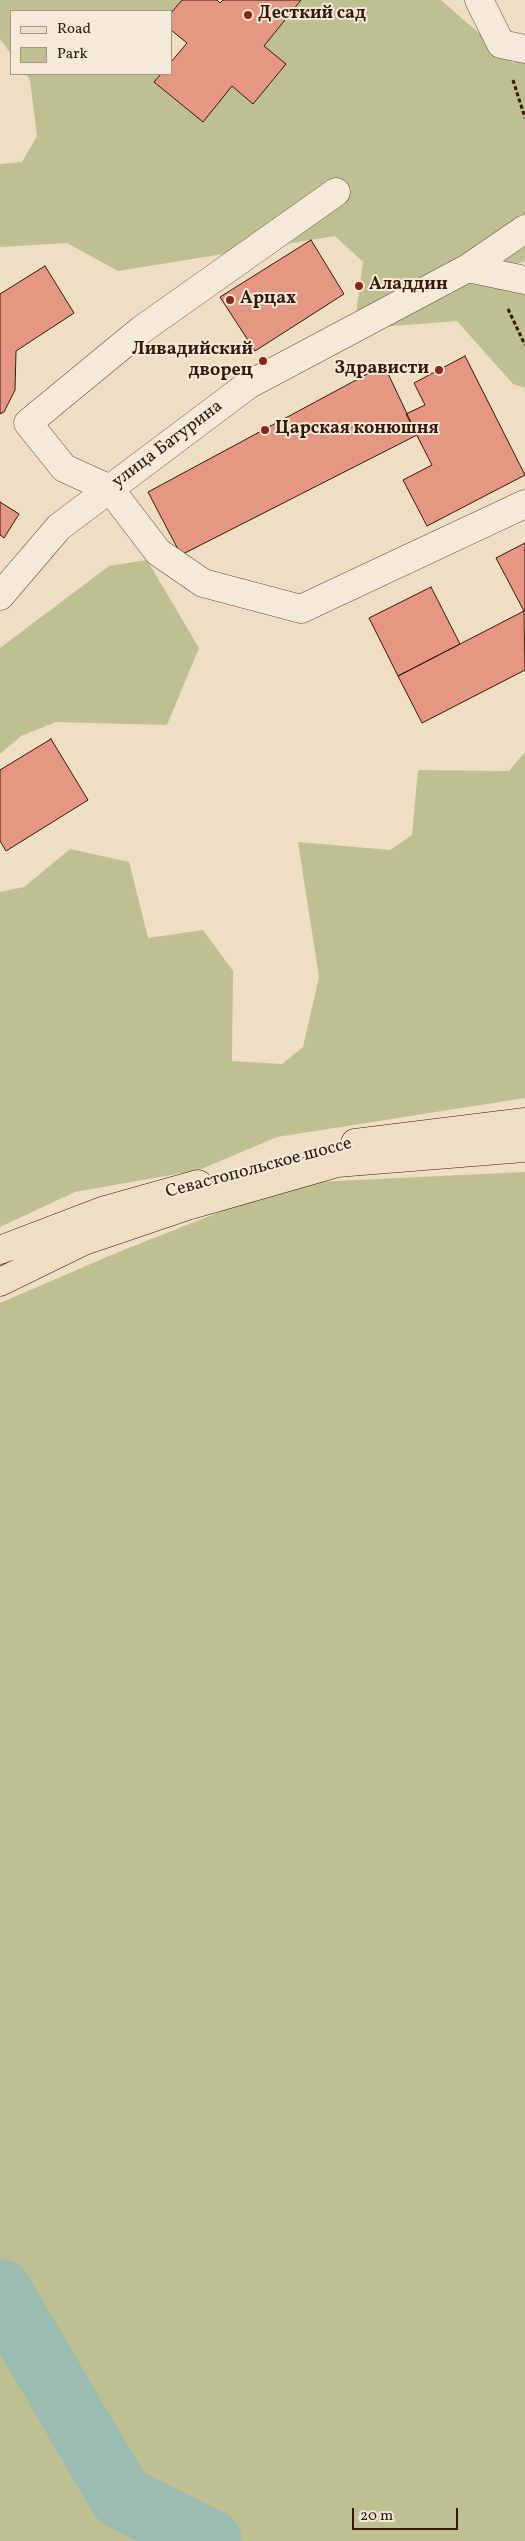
<!DOCTYPE html>
<html>
<head>
<meta charset="utf-8">
<style>
	body { margin:0 }
	#map { position:relative; width:525px; height:2541px; overflow:hidden; background:#f0dec4; font-family:Vollkorn,serif }
	canvas { display:block }
	.legend { position:absolute; left:10px; top:10px; width:162px; height:65px; box-sizing:border-box; background:#f5ead9; border:1px solid #a89685; margin:0; padding:6px 9px; list-style:none; font-size:15px; color:#351906 }
	.legend li { display:flex; align-items:center; gap:10px; height:25px }
	.legend b { width:25px; border:1px solid #a89685 }
	.scale { position:absolute; left:352px; top:2508px; width:106px; height:22px; box-sizing:border-box; border:2px solid #351906; border-top:0; padding-left:6px; font-size:15px; line-height:18px; white-space:nowrap; color:#351906; -webkit-text-stroke:4px #f5ead9; paint-order:stroke }
</style>
</head>
<body>
<div id="map">
<canvas width="525" height="2541"></canvas>
<ul class="legend">
<li><b style="height:6px;background:#f0dec4"></b>Road</li>
<li><b style="height:14px;background:#bec091"></b>Park</li>
</ul>
<div class="scale">20 m</div>
</div>
<script>
const g = document.querySelector('canvas').getContext('2d');
g.lineJoin = 'round';
function fill(path, color) {
  g.fillStyle = color;
  g.fill(path, 'evenodd');
}
function toPath(rows) {
  const path = new Path2D();
  for (const r of rows) {
    path.moveTo(r[0], r[1]);
    for (let i = 2; i < r.length; i += 2) path.lineTo(r[i], r[i + 1]);
  }
  return path;
}
function trace(path, color, width, dash) {
  g.strokeStyle = color;
  g.lineWidth = width;
  g.lineCap = dash ? 'butt' : 'round';
  g.setLineDash(dash || []);
  g.stroke(path);
}
function drawText(font, color, halo, rows, align = 'center') {
  g.font = font + ' Vollkorn,serif';
  g.lineWidth = 4;
  g.setLineDash([]);
  g.textBaseline = 'middle';
  g.strokeStyle = halo;
  g.fillStyle = color;
  for (const [text, x, y, turn = 0] of rows) {
    g.save();
    g.translate(x, y);
    g.rotate((+turn || 0) * Math.PI / 180);
    g.textAlign = isNaN(turn) ? turn : align;
    if (halo) g.strokeText(text, 0, 0);
    g.fillText(text, 0, 0);
    g.restore();
  }
}
const green = toPath([
	[0,0,182,0,171,13,171,11,11,11,11,54,0,39],
	[301,0,441,0,513,63,525,59,525,261,491,273,525,293,525,388,513,384,457,321,354,329,363,262,335,236,118,271,67,243,0,247,0,164,22,162,37,136,30,80,26,74,161,74,155,82,232,86,253,103,264,46],
	[147,560,199,648,167,725,56,722,21,736,0,754,0,648,109,566],
	[525,752,525,1098,277,1137,199,1170,75,1192,0,1227,0,892,24,887,70,849,129,862,148,938,203,930,233,971,232,1061,282,1064,303,1047,319,977,298,842,390,850,412,835,418,770,509,771],
	[525,1172,525,2541,0,2541,0,1303,116,1253,293,1183]
]);
const river = toPath([
	[0,2291,121,2497,210,2541]
]);
const building = toPath([
	[182,0,217,0,220,3,223,0,301,0,264,46,286,64,253,104,232,86,203,122,154,82,161,74,171,74,171,62,187,43,171,30,171,13,182,0],
	[311,240,344,294,255,351,220,297,311,240],
	[45,266,74,313,16,351,15,390,4,412,0,414,0,294,45,266],
	[465,356,525,475,427,526,403,480,432,465,406,414,425,405,414,383,465,356],
	[384,365,417,435,181,555,148,492,384,365],
	[0,502,19,514,4,538,0,535,0,502],
	[525,543,525,611,524,611,496,558,525,543],
	[431,587,460,644,398,676,369,618,431,587],
	[524,611,525,670,422,723,398,676,524,611],
	[51,739,88,800,6,851,0,841,0,770,51,739]
]);
const path = toPath([
	[513,80,525,118],
	[508,309,525,345]
]);
const minor = toPath([
	[479,0,501,44,525,49],
	[336,192,141,330,28,423,64,468,110,489,158,552,203,583,301,609,525,504],
	[468,268,525,280],
	[0,596,59,527,248,385,468,268,525,229]
]);
const major = toPath([
	[355,1143,525,1122],
	[0,1250,102,1211,198,1184],
	[0,1282,84,1241,187,1206,337,1163,525,1148]
]);
const markers = [
	[248,15,5,"#8f2418"],
	[359,286,5,"#8f2418"],
	[230,300,5,"#8f2418"],
	[263,361,5,"#8f2418"],
	[439,370,5,"#8f2418"],
	[265,430,5,"#8f2418"]
];
const poiNames = [
	["Десткий сад",258,15],
	["Аладдин",369,286],
	["Арцах",240,300],
	["Ливадийский",253,351,"right"],
	["дворец",253,372,"right"],
	["Здрависти",429,370,"right"],
	["Царская конюшня",275,430]
];
const streetNames = [
	["улица Батурина",168,445,-37],
	["Севастопольское шоссе",259,1169,-15]
];
fill(green, '#bec091');
trace(river, '#9abcb1', 64);
fill(building, '#e69781');
trace(building, '#351906', 1);
trace(minor, '#644a36', 29);
trace(major, '#351906', 29);
trace(path, '#351906', 3, [4, 2.5]);
trace(minor, '#f5ead9', 28);
trace(major, '#f0dec4', 28);
for (const [x, y, r, color] of markers) {
  const dot = new Path2D();
  dot.arc(x, y, r, 0, 2 * Math.PI);
  g.fillStyle = color;
  g.fill(dot);
  trace(dot, '#f5ead9', 2);
}
drawText('bold 18px', '#351906', '#f5ead9', poiNames, 'left');
drawText('18px', '#351906', '#f5ead9', streetNames);
</script>
</body>
</html>
